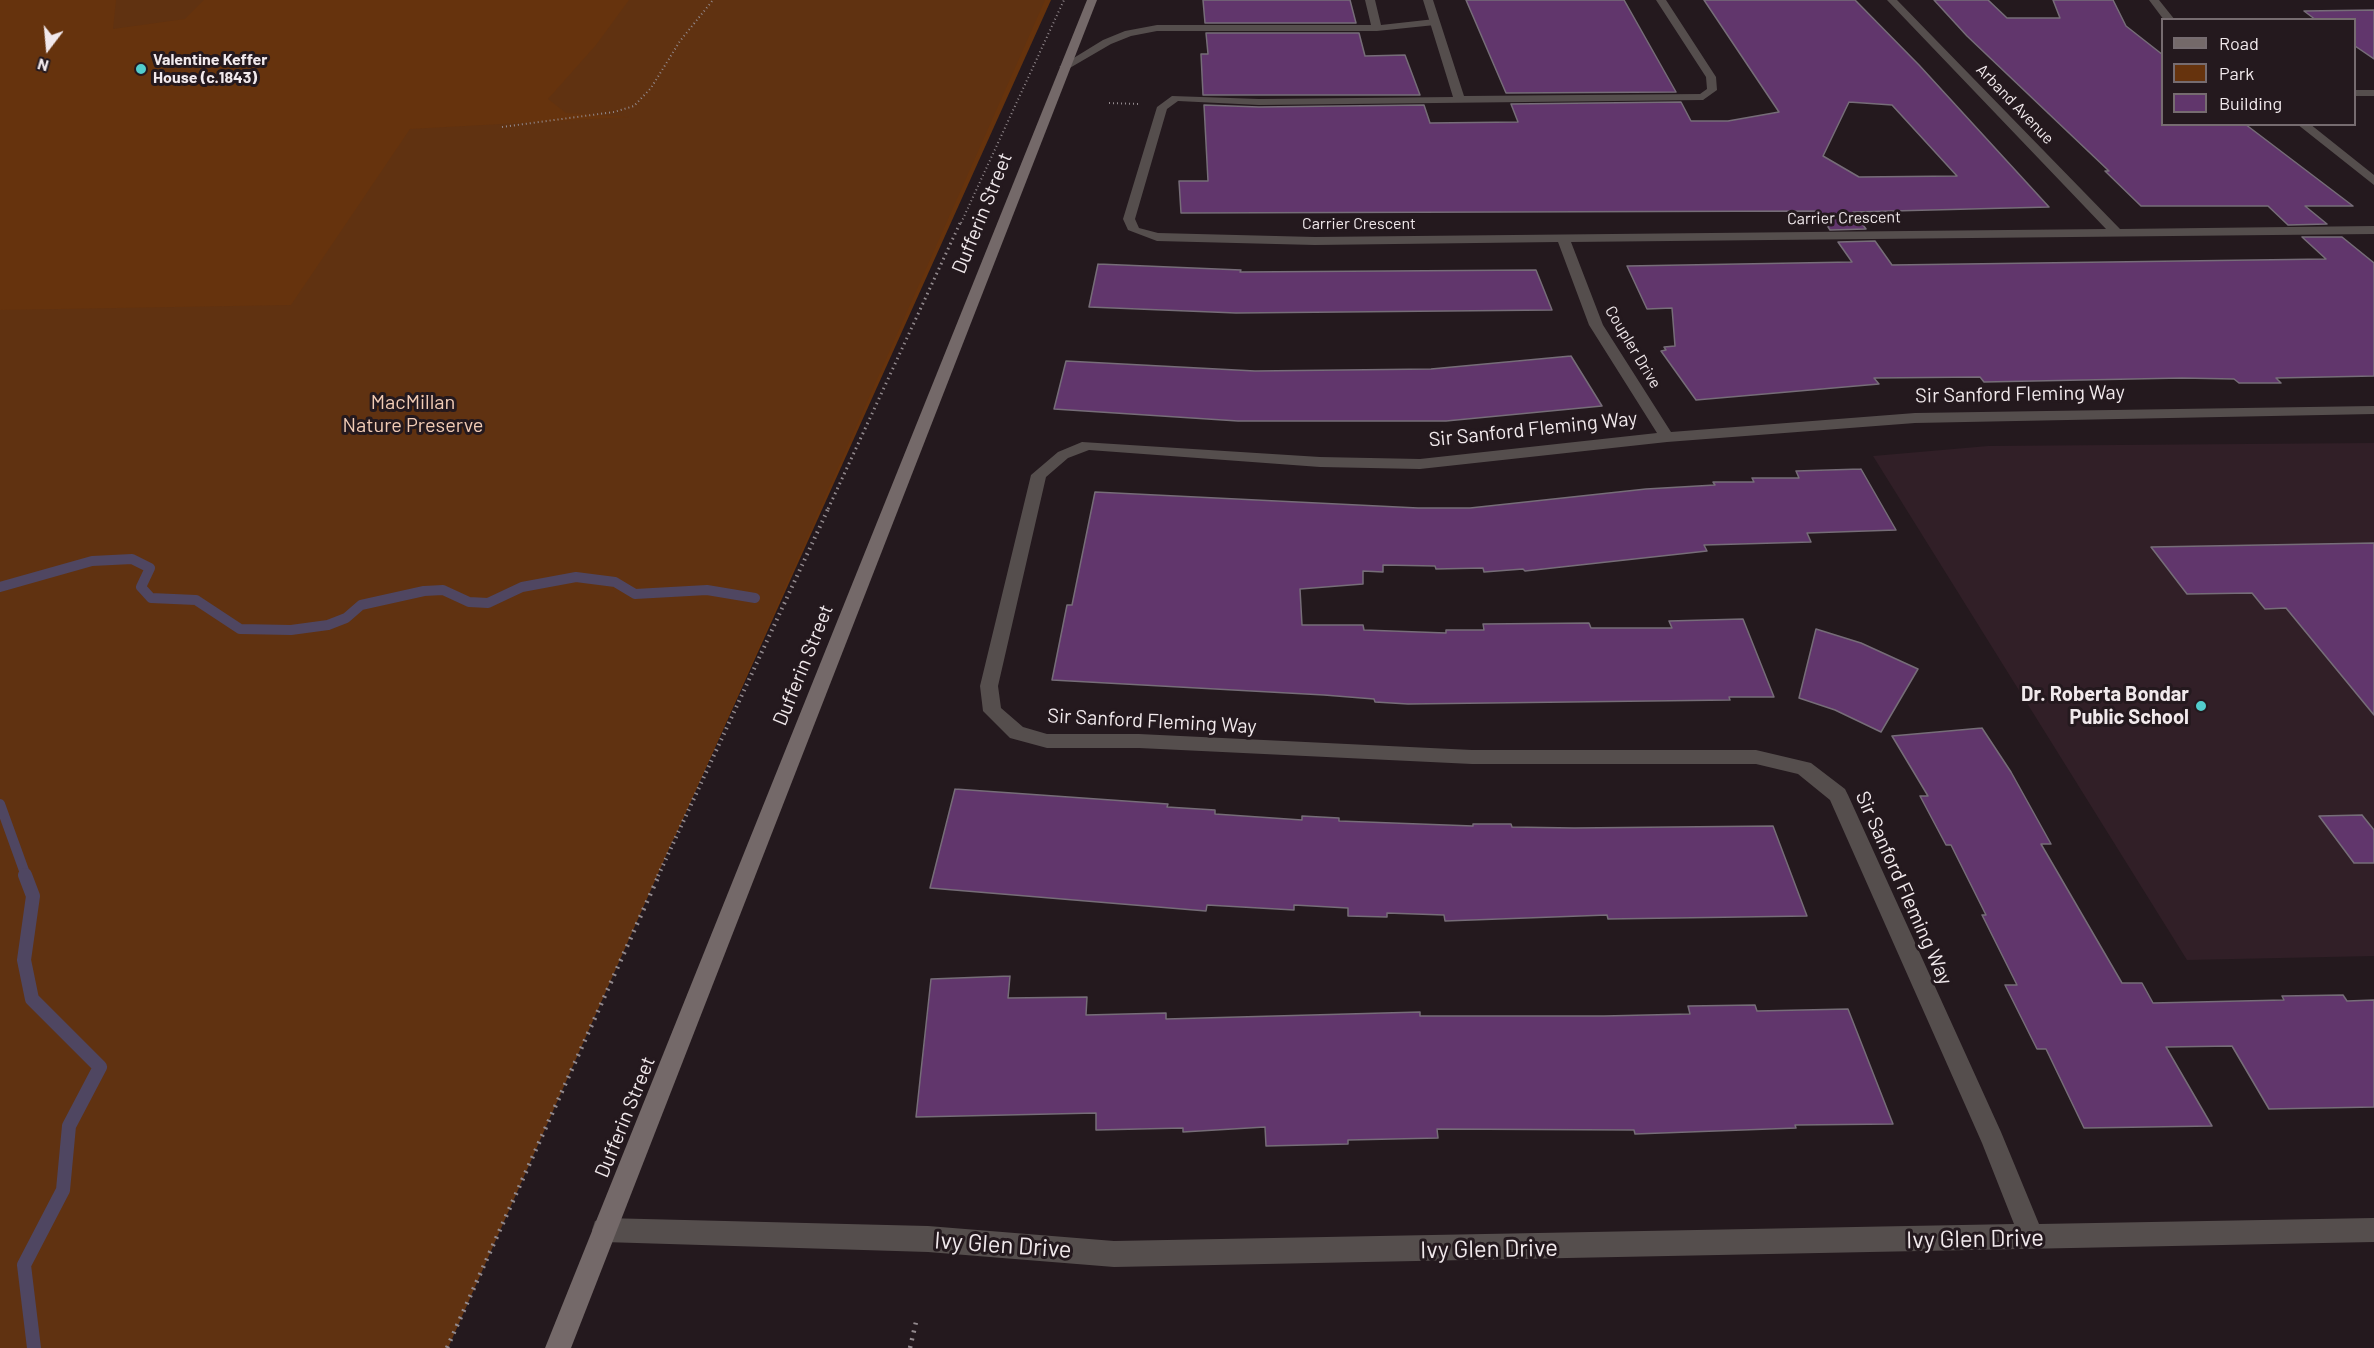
<!DOCTYPE html>
<html>
<head>
<meta charset="utf-8">
<style>
	body { margin:0 }
	#map { position:relative; width:2374px; height:1348px; overflow:hidden; background:#24191e; font-family:Barlow,sans-serif }
	canvas { display:block }
	.legend { position:absolute; left:2161px; top:18px; width:195px; height:108px; box-sizing:border-box; background:#24191e; border:2px solid #766c70; margin:0; padding:8px 10px; list-style:none; font-size:18px; color:#f1e9ec }
	.legend li { display:flex; align-items:center; gap:12px; height:30px }
	.legend b { width:30px; border:2px solid #766c70 }
	.north { position:absolute; left:18px; top:18px; width:60px; height:60px; -webkit-text-stroke:4px #24191e; paint-order:stroke; rotate:196deg; font-size:16px; font-weight:700; line-height:24px; text-align:center; color:#f1e9ec }
	.north::after { content:''; display:block; margin:auto; width:21px; height:27px; background:#f1e9ec; clip-path:polygon(50% 0,100% 100%,50% 72%,0 100%) }
</style>
</head>
<body>
<div id="map">
<canvas width="2374" height="1348"></canvas>
<ul class="legend">
<li><b style="height:8px;background:#746969"></b>Road</li>
<li><b style="height:16px;background:#66330d"></b>Park</li>
<li><b style="height:16px;background:#61366c"></b>Building</li>
</ul>
<div class="north">N</div>
</div>
<script>
const g = document.querySelector('canvas').getContext('2d');
g.lineJoin = 'round';
function fill(path, color) {
  g.fillStyle = color;
  g.fill(path, 'evenodd');
}
function toPath(rows) {
  const path = new Path2D();
  for (const r of rows) {
    path.moveTo(r[0], r[1]);
    for (let i = 2; i < r.length; i += 2) path.lineTo(r[i], r[i + 1]);
  }
  return path;
}
function trace(path, color, width, dash) {
  g.strokeStyle = color;
  g.lineWidth = width;
  g.lineCap = dash ? 'butt' : 'round';
  g.setLineDash(dash || []);
  g.stroke(path);
}
function drawText(font, color, halo, rows, align = 'center') {
  g.font = font + ' Barlow,sans-serif';
  g.lineWidth = 6;
  g.setLineDash([]);
  g.textBaseline = 'middle';
  g.strokeStyle = halo;
  g.fillStyle = color;
  for (const [text, x, y, turn = 0] of rows) {
    g.save();
    g.translate(x, y);
    g.rotate((+turn || 0) * Math.PI / 180);
    g.textAlign = isNaN(turn) ? turn : align;
    if (halo) g.strokeText(text, 0, 0);
    g.fillText(text, 0, 0);
    g.restore();
  }
}
const built = toPath([
	[2374,443,2374,956,2187,960,1873,456,1988,446]
]);
const green = toPath([
	[0,0,1051,0,674,839,0,829]
]);
const forest = toPath([
	[116,0,204,0,185,19,113,29],
	[629,0,1045,0,448,1348,0,1348,0,310,291,305,410,129,629,117,566,113,548,99,596,45]
]);
const streamFar1 = toPath([
	[0,587,92,561,132,559,150,568,141,587,151,598,196,600,240,629,291,630,328,625,346,618,361,605,424,591,443,590,469,602,488,603,522,587,576,577,615,582,635,594,707,590,755,598],
	[0,804,26,876]
]);
const stream = toPath([
	[25,875,33,896,24,960,32,999,100,1067,69,1126,63,1190,24,1265,34,1348]
]);
const building = toPath([
	[1203,0,1350,0,1356,23,1205,23,1203,0],
	[1466,0,1624,0,1676,92,1506,93,1466,0],
	[1704,0,1855,0,1919,65,2049,207,1853,212,1866,229,1830,230,1818,211,1181,213,1179,181,1208,181,1204,105,1259,107,1424,105,1430,123,1518,122,1511,104,1681,102,1691,121,1728,121,1779,112,1704,0],
	[1849,102,1892,105,1957,176,1859,177,1823,156,1849,102],
	[1934,0,1988,0,2007,18,2060,18,2053,0,2113,0,2126,26,2163,55,2163,124,2245,124,2353,206,2305,206,2327,224,2288,225,2268,206,2141,206,2105,171,2109,171,1967,36,1934,0],
	[2374,10,2374,59,2355,46,2355,20,2316,20,2304,11,2374,10],
	[1206,33,1359,33,1365,56,1405,55,1420,95,1203,95,1201,54,1208,54,1206,33],
	[2302,237,2342,237,2374,263,2374,376,2276,378,2281,383,2239,383,2234,379,2182,378,1984,382,1980,377,1874,378,1879,384,1696,400,1661,351,1666,350,1664,347,1675,346,1672,308,1647,309,1627,266,1852,262,1838,242,1875,241,1892,265,2326,259,2302,237],
	[1098,264,1241,270,1240,272,1536,270,1552,310,1236,313,1089,307,1098,264],
	[1571,356,1602,406,1446,421,1238,421,1054,409,1066,361,1255,371,1431,369,1571,356],
	[1861,469,1896,530,1807,533,1811,542,1704,545,1707,551,1525,571,1523,569,1484,572,1483,568,1436,569,1435,566,1383,565,1383,572,1363,571,1363,584,1300,589,1302,625,1363,625,1364,630,1446,633,1446,630,1484,630,1483,624,1589,623,1591,628,1672,628,1669,621,1743,619,1774,697,1729,697,1730,700,1408,704,1375,702,1374,699,1324,695,1052,680,1067,605,1072,605,1095,492,1418,508,1470,508,1646,489,1715,485,1713,482,1754,482,1752,478,1799,478,1796,471,1861,469],
	[2374,543,2374,715,2286,608,2265,609,2252,593,2187,594,2151,547,2374,543],
	[1816,629,1861,643,1918,669,1881,732,1835,710,1799,698,1816,629],
	[1982,728,2011,772,2051,844,2041,844,2122,983,2142,983,2153,1003,2284,1000,2282,996,2343,995,2347,1001,2374,1000,2374,1107,2269,1109,2232,1046,2166,1047,2212,1126,2084,1128,2046,1049,2037,1049,2005,985,2017,985,1982,915,1986,915,1951,845,1946,845,1920,796,1928,796,1892,736,1982,728],
	[955,789,1168,804,1167,807,1215,810,1215,814,1302,820,1302,816,1339,818,1339,821,1473,826,1473,824,1511,824,1512,827,1574,828,1773,826,1807,916,1608,919,1607,915,1445,921,1444,915,1387,913,1387,917,1348,916,1348,908,1294,905,1294,910,1207,905,1206,911,930,888,955,789],
	[2362,815,2374,830,2374,863,2354,863,2319,816,2362,815],
	[1010,976,1008,998,1087,997,1086,1015,1166,1013,1166,1019,1420,1012,1420,1016,1604,1016,1690,1014,1688,1006,1755,1005,1757,1011,1848,1009,1893,1124,1795,1125,1796,1128,1635,1134,1634,1130,1437,1129,1438,1138,1348,1140,1348,1144,1266,1146,1265,1127,1183,1132,1183,1128,1096,1130,1096,1113,916,1117,931,979,1010,976]
]);
const pathFar3 = toPath([
	[1109,103,1140,104],
	[502,127,614,112,634,106,651,88,680,41,713,0],
	[961,223,1064,0]
]);
const pathFar2 = toPath([
	[828,509,961,221]
]);
const pathFar1 = toPath([
	[658,876,829,507]
]);
const path = toPath([
	[447,1348,659,875],
	[910,1348,916,1322]
]);
const service = toPath([
	[1365,0,1375,0,1381,25,1435,19,1440,22,1435,25,1377,31,1157,31,1131,36,1111,44,1068,69,1059,67,1103,40,1125,31,1157,25,1371,25,1365,0]
]);
const minor = toPath([
	[1423,0,1433,0,1464,96,1700,94,1707,89,1706,77,1656,0,1666,0,1716,77,1717,90,1703,100,1259,105,1178,101,1167,109,1135,219,1139,228,1158,233,1315,237,2106,229,1887,0,1897,0,2120,229,2374,226,2374,234,1571,242,1603,325,1671,432,1915,413,2374,406,2374,414,1915,423,1667,442,1420,469,1320,467,1089,450,1068,458,1046,477,998,686,1001,708,1023,727,1047,734,1139,734,1472,750,1756,750,1811,763,1845,789,1848,795,2001,1132,2039,1224,2374,1218,2374,1242,1114,1267,928,1252,604,1242,595,1239,592,1230,595,1221,604,1218,928,1226,1114,1241,2014,1224,1982,1143,1830,800,1798,774,1756,764,1472,764,1139,748,1047,748,1010,738,983,711,980,686,1031,475,1058,452,1082,442,1320,457,1420,459,1657,433,1589,325,1558,242,1315,245,1157,241,1128,230,1123,219,1157,107,1172,96,1259,99,1453,97,1423,0],
	[2149,0,2159,0,2175,20,2164,20,2149,0],
	[2354,90,2374,90,2374,96,2354,96,2354,90],
	[2297,124,2310,124,2374,175,2374,185,2297,124]
]);
const secondary = toPath([
	[1087,0,1097,0,571,1348,545,1348,1087,0]
]);
const markers = [
	[141,69,6,"#52cdcd"],
	[2201,706,6,"#52cdcd"]
];
const farPoinames = [
	["Valentine Keffer",153,60],
	["House (c.1843)",153,78]
];
const farStreetnames = [
	["Arband Avenue",2015,104,46],
	["Carrier Crescent",1844,218,-1],
	["Carrier Crescent",1359,224],
	["Coupler Drive",1633,347,59]
];
const streetNames = [
	["Dufferin Street",982,213,-68],
	["Sir Sanford Fleming Way",2020,394,-1],
	["Sir Sanford Fleming Way",1533,429,-6],
	["Dufferin Street",803,665,-68],
	["Sir Sanford Fleming Way",1152,721,3],
	["Sir Sanford Fleming Way",1904,888,66],
	["Dufferin Street",625,1117,-68]
];
const parkNames = [
	["MacMillan",413,402],
	["Nature Preserve",413,425]
];
const poiNames = [
	["Dr. Roberta Bondar",2189,694],
	["Public School",2189,717]
];
const nearStreetnames = [
	["Ivy Glen Drive",1975,1239,-1],
	["Ivy Glen Drive",1003,1245,4],
	["Ivy Glen Drive",1489,1249,-1]
];
fill(built, '#311f27');
fill(green, '#66330d');
fill(forest, '#603211');
trace(streamFar1, '#4f4661', 10);
trace(stream, '#4f4661', 14);
fill(building, '#61366c');
trace(building, '#766d78', 1.5);
trace(pathFar3, '#938a8e', 2, [1, 3]);
trace(pathFar2, '#938a8e', 3, [1.5, 4]);
trace(pathFar1, '#938a8e', 4, [1.5, 4.5]);
trace(path, '#938a8e', 4.5, [2, 6]);
fill(service, '#554e4d');
fill(minor, '#554e4d');
fill(secondary, '#746969');
for (const [x, y, r, color] of markers) {
  const dot = new Path2D();
  dot.arc(x, y, r, 0, 2 * Math.PI);
  g.fillStyle = color;
  g.fill(dot);
  trace(dot, '#24191e', 2);
}
drawText('bold 16px', '#f1e9ec', '#24191e', farPoinames, 'left');
drawText('16px', '#f1e9ec', '#24191e', farStreetnames);
drawText('20px', '#f1e9ec', '#24191e', streetNames);
drawText('20px', '#f2ccb6', '#24191e', parkNames);
drawText('bold 20px', '#f1e9ec', '#24191e', poiNames, 'right');
drawText('24px', '#f1e9ec', '#24191e', nearStreetnames);
</script>
</body>
</html>
